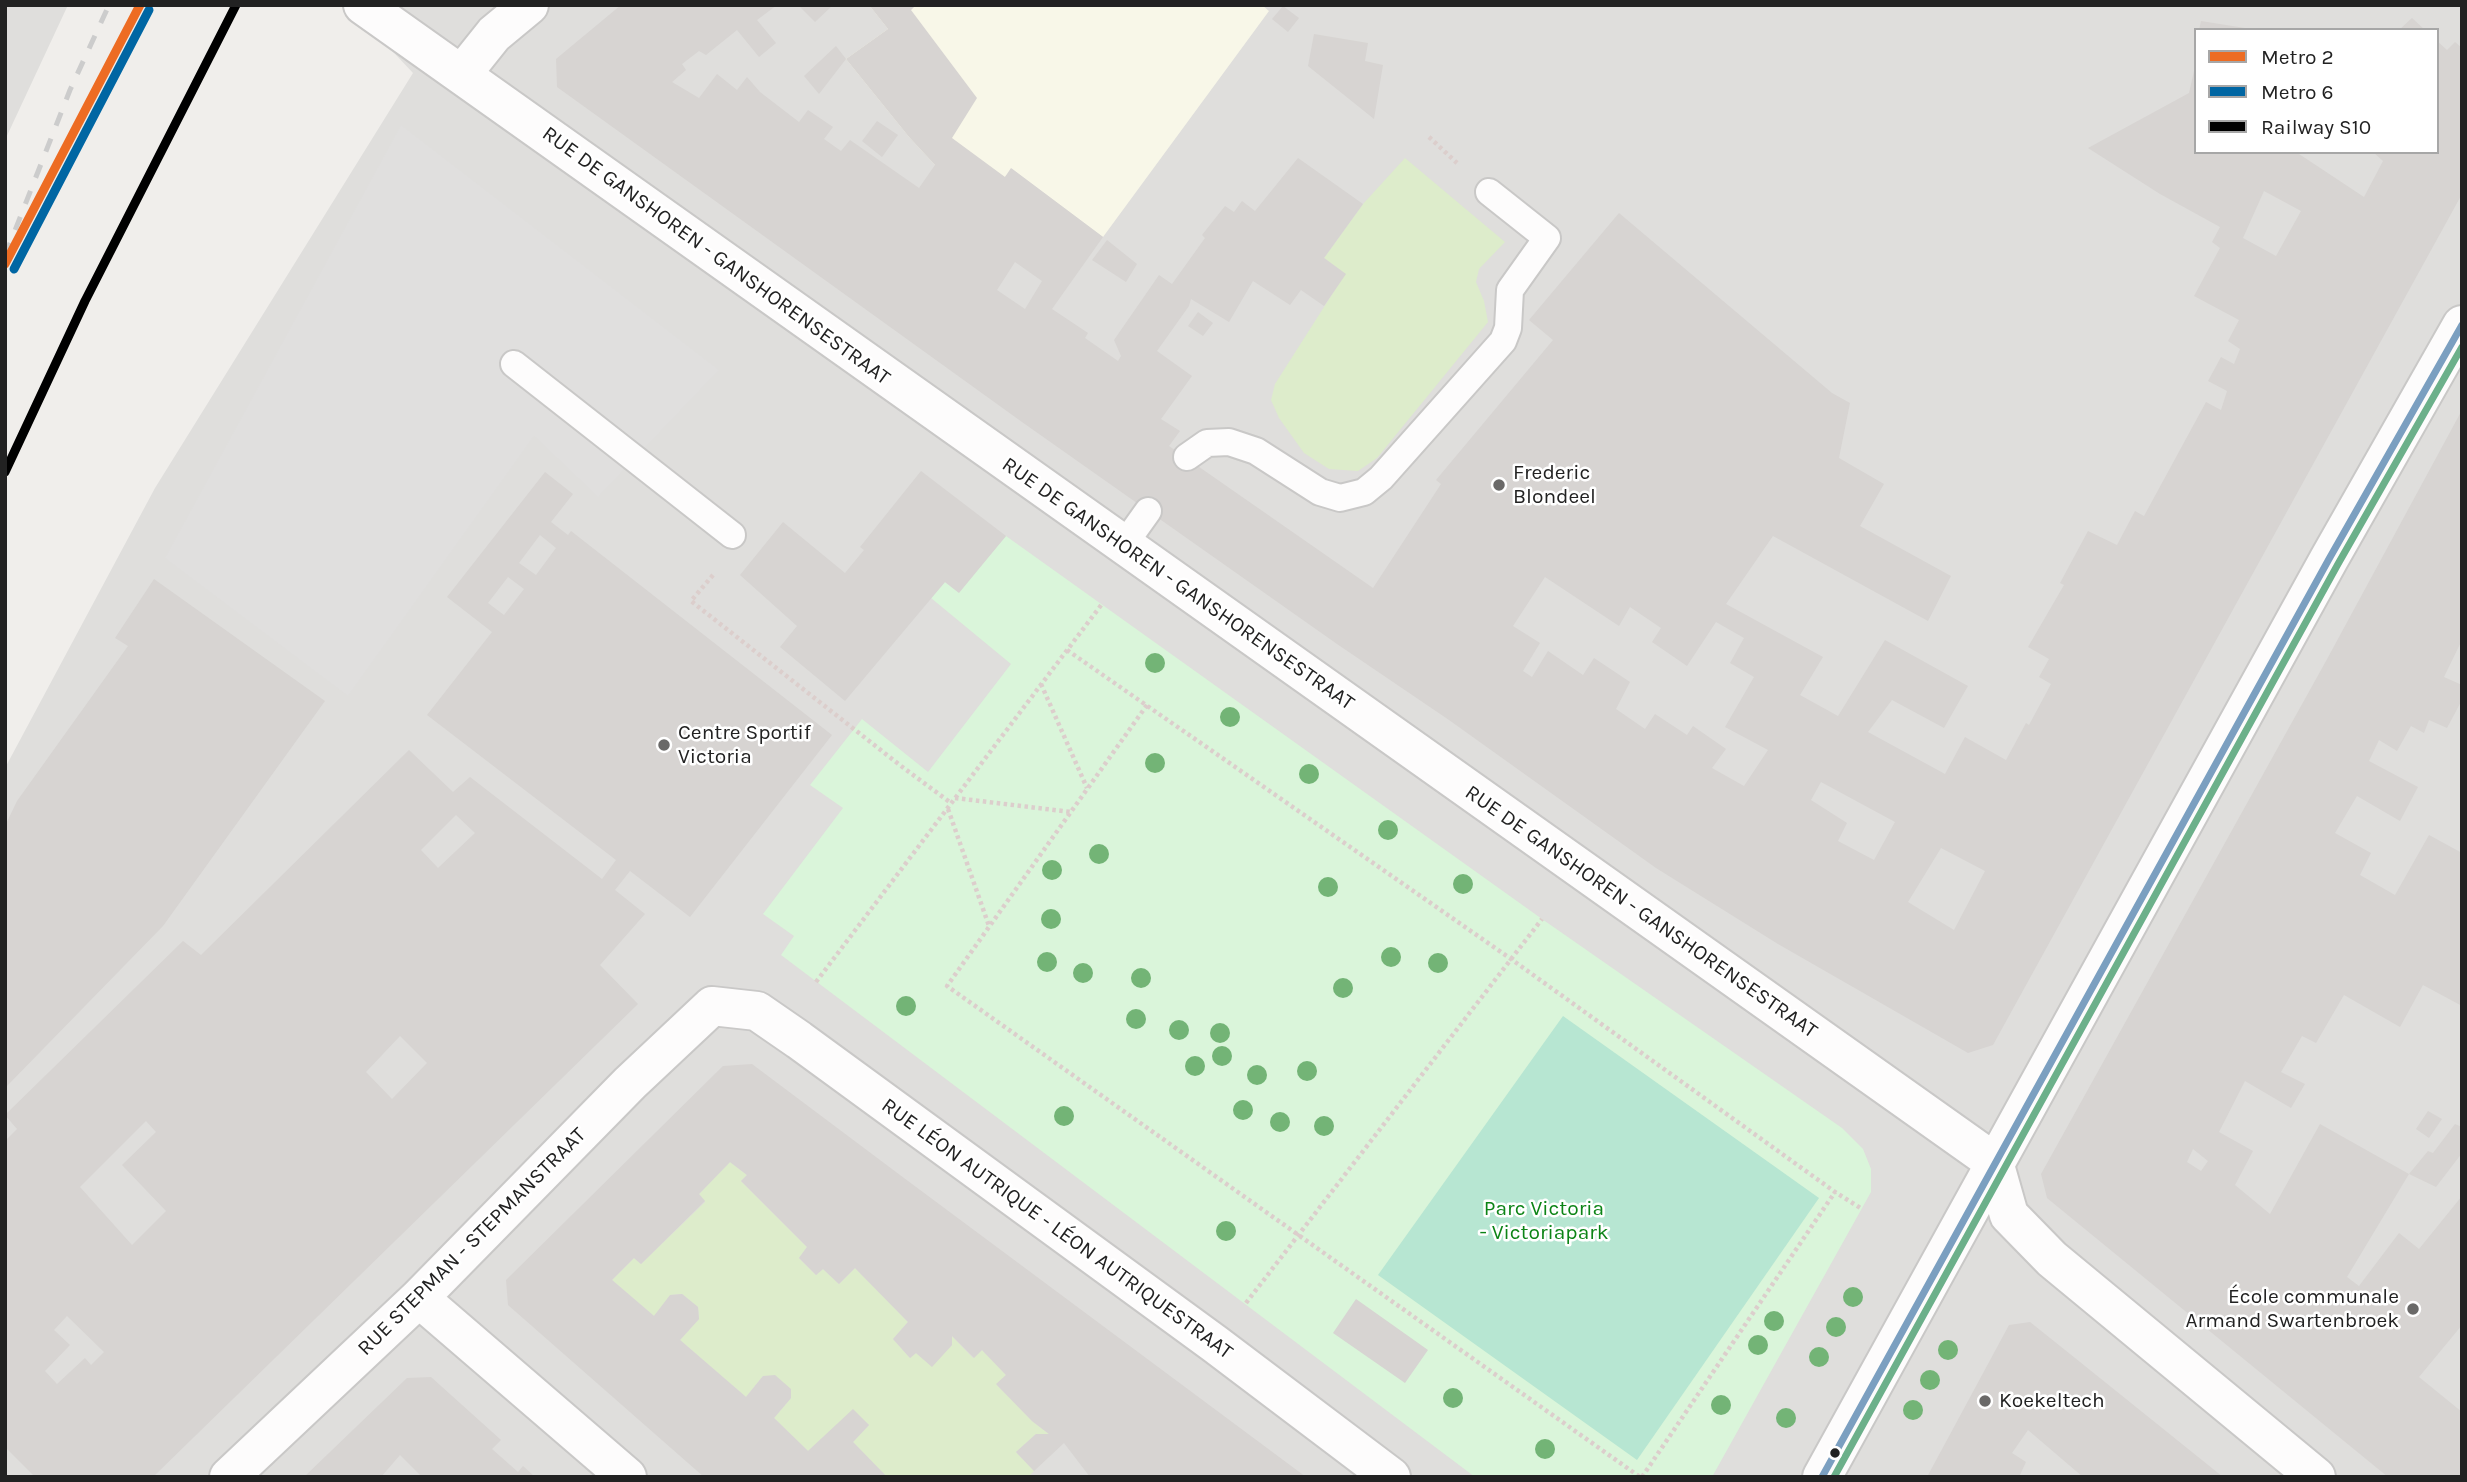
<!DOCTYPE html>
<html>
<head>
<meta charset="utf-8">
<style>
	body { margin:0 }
	#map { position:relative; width:2467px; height:1482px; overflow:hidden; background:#f0eeeb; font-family:Karla,sans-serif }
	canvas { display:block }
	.frame { position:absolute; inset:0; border:7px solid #222; pointer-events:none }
	.legend { position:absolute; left:2194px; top:28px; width:245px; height:126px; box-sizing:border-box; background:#fff; border:2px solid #a7a7a7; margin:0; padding:9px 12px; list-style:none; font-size:21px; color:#222 }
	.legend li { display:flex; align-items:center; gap:14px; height:35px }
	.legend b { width:35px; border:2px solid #a7a7a7 }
</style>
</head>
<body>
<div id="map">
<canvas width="2467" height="1482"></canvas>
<div class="frame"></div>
<ul class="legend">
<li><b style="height:9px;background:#ed6c23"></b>Metro 2</li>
<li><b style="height:9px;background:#0066a3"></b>Metro 6</li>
<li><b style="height:9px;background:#000"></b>Railway S10</li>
</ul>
</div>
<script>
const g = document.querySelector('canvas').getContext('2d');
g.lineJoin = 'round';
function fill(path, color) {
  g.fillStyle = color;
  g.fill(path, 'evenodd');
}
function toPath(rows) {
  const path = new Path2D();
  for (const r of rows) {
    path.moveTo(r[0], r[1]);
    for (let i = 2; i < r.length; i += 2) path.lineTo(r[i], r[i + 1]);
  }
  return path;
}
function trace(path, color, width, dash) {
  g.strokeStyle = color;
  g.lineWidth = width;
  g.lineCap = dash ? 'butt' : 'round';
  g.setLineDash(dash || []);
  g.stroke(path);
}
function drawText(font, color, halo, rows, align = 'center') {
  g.font = font + ' Karla,sans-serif';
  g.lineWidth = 5;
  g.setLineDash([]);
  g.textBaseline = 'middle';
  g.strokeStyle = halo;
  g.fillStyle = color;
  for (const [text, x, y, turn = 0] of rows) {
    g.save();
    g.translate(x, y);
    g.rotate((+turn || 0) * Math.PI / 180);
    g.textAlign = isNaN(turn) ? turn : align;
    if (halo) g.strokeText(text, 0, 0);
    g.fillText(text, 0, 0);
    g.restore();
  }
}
const residential = toPath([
	[5,5,68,5,5,140],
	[349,5,2462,5,2462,1477,5,1477,5,768,155,488,413,73],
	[2196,30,2437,30,2437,152,2196,152]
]);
const education = toPath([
	[869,5,1262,5,1269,11,1103,237,1012,169,1005,177,935,165,909,137,846,59,888,29]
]);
const grass = toPath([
	[1405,158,1505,242,1479,269,1476,282,1484,301,1488,322,1377,458,1358,471,1329,469,1304,453,1279,418,1271,400,1275,384,1345,274,1324,258,1363,204],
	[730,1162,747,1175,741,1181,807,1247,799,1258,816,1275,823,1269,839,1284,855,1268,908,1322,893,1339,910,1358,916,1353,932,1366,952,1345,952,1336,973,1358,982,1350,1006,1375,997,1385,1032,1421,1049,1434,1036,1434,1016,1452,1034,1471,1028,1477,887,1477,853,1442,869,1425,853,1410,808,1451,774,1418,791,1398,790,1389,763,1376,746,1397,680,1340,699,1319,698,1307,682,1294,671,1295,654,1316,612,1280,634,1258,641,1264,705,1202,699,1194]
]);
const park = toPath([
	[1006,536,1542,919,1842,1128,1863,1149,1871,1169,1871,1192,1712,1477,1475,1477,781,955,794,936,763,914,843,808,810,785,862,719,928,772,1011,664,931,598,945,582,958,592]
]);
const pitch = toPath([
	[1563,1016,1819,1198,1637,1460,1378,1275]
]);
const parking = toPath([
	[401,125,719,370,598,497,534,436,348,696,165,558]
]);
const building = toPath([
	[621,5,777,5,757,20,776,43,759,57,737,30,706,55,699,51,682,64,686,70,672,82,699,98,717,74,737,90,747,77,760,92,799,122,808,110,833,127,824,139,841,151,850,140,919,188,935,165,909,137,846,59,888,29,869,5,916,5,911,10,977,98,952,138,1005,177,1011,168,1103,237,1052,309,1088,333,1085,338,1118,361,1121,356,1114,340,1159,275,1172,284,1205,238,1202,235,1225,206,1234,212,1242,201,1255,211,1298,158,1363,204,1324,258,1346,274,1324,306,1301,290,1290,305,1253,281,1229,322,1191,299,1189,306,1157,351,1192,376,1161,419,1180,431,1169,446,1373,588,1441,484,1436,480,1553,340,1529,320,1619,213,1832,393,1850,403,1839,458,1884,484,1860,526,1951,576,1928,621,1773,536,1726,604,1823,657,1800,695,1838,716,1885,640,1968,686,1944,728,1892,700,1868,732,1945,774,1965,737,2006,760,2026,723,2029,725,2051,684,2039,677,2049,659,2028,647,2064,585,2060,583,2088,531,2117,545,2135,511,2144,516,2206,402,2221,410,2227,391,2208,381,2221,357,2234,364,2240,349,2228,341,2239,320,2194,296,2220,248,2212,242,2220,227,2160,194,2088,148,2189,93,2196,62,2196,152,2296,152,2364,197,2383,161,2373,152,2437,152,2437,41,2447,50,2455,42,2462,48,2462,194,1993,1045,1968,1053,1778,944,1656,868,1449,720,1337,644,1022,422,557,87,556,59],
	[2264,191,2301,211,2276,256,2243,238],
	[1015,262,1042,281,1025,309,997,290],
	[1545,577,1619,626,1630,607,1661,628,1652,642,1687,666,1716,622,1744,638,1730,663,1754,677,1725,727,1768,750,1744,786,1712,768,1726,749,1693,726,1687,735,1655,714,1645,729,1616,709,1630,682,1594,658,1583,675,1548,651,1532,677,1523,671,1540,643,1513,626],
	[1821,782,1895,822,1874,860,1838,841,1847,823,1811,800],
	[1941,848,1985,871,1954,930,1908,902],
	[798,5,833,5,815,22],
	[1283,6,1299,18,1288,32,1272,19],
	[2412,18,2425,30,2399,30],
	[2201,21,2245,28,2244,30,2199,30],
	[1314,34,1368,43,1365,61,1383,65,1374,119,1308,66],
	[836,46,846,59,819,94,804,76],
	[877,121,898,135,882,157,862,141],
	[1107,240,1137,264,1126,282,1092,260],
	[1198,312,1213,323,1203,336,1188,326],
	[2462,410,2462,640,2444,677,2462,685,2462,700,2447,728,2429,720,2424,733,2411,726,2397,751,2379,740,2369,761,2418,787,2400,821,2357,796,2335,833,2371,853,2360,875,2395,895,2429,835,2462,853,2462,1006,2423,985,2400,1027,2344,995,2316,1043,2302,1036,2281,1072,2305,1084,2291,1108,2245,1081,2219,1132,2253,1151,2235,1185,2270,1214,2320,1124,2409,1174,2347,1277,2359,1286,2399,1233,2419,1249,2462,1196,2462,1325,2419,1377,2462,1412,2462,1477,2388,1477,2047,1198,2041,1174,2326,661],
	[2193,1149,2208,1161,2201,1171,2187,1162],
	[921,471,1006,536,959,593,945,582,845,701,780,647,797,626,740,575,783,522,845,573,864,550,860,547],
	[545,472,573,494,551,522,568,535,571,531,832,735,690,917,630,871,615,890,645,914,600,965,638,1004,153,1477,35,1477,5,1447,5,1141,17,1129,5,1115,183,941,201,955,409,750,453,792,470,777,602,879,616,860,427,715,492,632,447,597],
	[540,535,556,548,536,575,519,563],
	[508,577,524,589,504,615,488,603],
	[456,815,475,833,438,868,421,850],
	[400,1036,427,1063,392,1099,366,1072],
	[146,1121,156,1132,122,1165,166,1211,132,1245,80,1187],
	[67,1316,104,1352,91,1365,85,1358,57,1384,45,1371,70,1345,54,1330],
	[154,579,325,701,163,926,5,1088,5,826,17,801,128,646,115,638],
	[752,1064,908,1181,1306,1477,1090,1477,1064,1443,1034,1471,1016,1452,1036,1434,1049,1434,1032,1421,996,1384,1006,1375,982,1350,974,1358,952,1336,952,1345,932,1367,916,1353,910,1358,893,1339,908,1322,855,1268,839,1284,823,1269,816,1275,799,1258,807,1247,741,1181,747,1175,730,1162,699,1194,705,1201,641,1264,634,1258,612,1280,654,1316,670,1295,682,1294,698,1307,699,1319,680,1340,746,1397,763,1376,775,1375,791,1389,791,1398,774,1418,808,1451,853,1409,869,1425,853,1442,887,1477,704,1477,508,1305,506,1280,723,1066],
	[2428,1111,2442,1119,2429,1138,2416,1129],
	[2455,1124,2462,1127,2462,1153,2436,1187,2409,1174,2428,1151,2433,1153],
	[1356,1299,1428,1350,1405,1383,1333,1333],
	[2030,1322,2080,1362,2223,1477,2083,1477,2028,1430,2012,1453,2026,1462,2019,1477,1927,1477,2009,1325],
	[431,1377,501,1440,492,1449,518,1472,523,1466,535,1477,422,1477,400,1455,381,1477,304,1477,407,1378]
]);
const path = toPath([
	[1429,137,1457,163],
	[713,575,691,601,901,766,951,803],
	[1067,650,1511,959,1835,1192,1862,1209],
	[1041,684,1087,788],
	[1147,705,947,986,1640,1477],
	[955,798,1071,812],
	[948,809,989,926],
	[816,982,1102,604],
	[1246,1303,1542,919],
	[1642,1477,1835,1192]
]);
const service = toPath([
	[514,364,732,535],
	[1187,457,1207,443,1229,442,1256,451,1320,492,1340,498,1364,492,1381,478,1503,341,1508,328,1510,290,1547,238,1489,192],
	[1123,546,1148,511]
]);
const minor = toPath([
	[363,5,1994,1162,2009,1215,2052,1259,2316,1477],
	[462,74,494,34,529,5],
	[419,1298,627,1477],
	[229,1477,419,1298,630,1083,712,1006,757,1011,799,1040,1215,1344,1391,1477]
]);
const tertiary = toPath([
	[1822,1477,2329,559,2462,325]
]);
const rail = toPath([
	[5,256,70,90,109,5]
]);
const bus1 = toPath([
	[1822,1477,2329,559,2462,325]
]);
const bus2 = toPath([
	[1834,1477,2338,564,2462,347]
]);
const rail1 = toPath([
	[5,472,85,301,236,5]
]);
const metro1 = toPath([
	[5,264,140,5]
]);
const metro2 = toPath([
	[14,269,149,10]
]);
const trees = [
	[1155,663],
	[1230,717],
	[1155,763],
	[1309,774],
	[1388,830],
	[1099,854],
	[1052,870],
	[1463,884],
	[1328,887],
	[1051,919],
	[1391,957],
	[1047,962],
	[1438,963],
	[1083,973],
	[1141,978],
	[1343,988],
	[906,1006],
	[1136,1019],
	[1179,1030],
	[1220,1033],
	[1222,1056],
	[1195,1066],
	[1307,1071],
	[1257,1075],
	[1243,1110],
	[1064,1116],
	[1280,1122],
	[1324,1126],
	[1226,1231],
	[1853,1297],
	[1774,1321],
	[1836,1327],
	[1758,1345],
	[1948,1350],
	[1819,1357],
	[1930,1380],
	[1453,1398],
	[1721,1405],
	[1913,1410],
	[1786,1418],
	[1545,1449]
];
const markers = [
	[1499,485,7,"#6a6968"],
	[664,745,7,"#6a6968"],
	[2413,1309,7,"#6a6968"],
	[1985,1401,7,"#6a6968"],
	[1835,1453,6,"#222"]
];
const streetNames = [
	["RUE DE GANSHOREN - GANSHORENSESTRAAT",716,256,36],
	["RUE DE GANSHOREN - GANSHORENSESTRAAT",1178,584,35],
	["RUE DE GANSHOREN - GANSHORENSESTRAAT",1641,912,35],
	["RUE LÉON AUTRIQUE - LÉON AUTRIQUESTRAAT",1057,1229,36],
	["RUE STEPMAN - STEPMANSTRAAT",472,1242,-45]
];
const poiNames = [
	["Frederic",1513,473],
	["Blondeel",1513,497],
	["Centre Sportif",678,733],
	["Victoria",678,757],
	["École communale",2399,1297,"right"],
	["Armand Swartenbroek",2399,1321,"right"],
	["Koekeltech",1999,1401]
];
const parkNames = [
	["Parc Victoria",1544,1209],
	["- Victoriapark",1544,1233]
];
fill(residential, '#dfdedc');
fill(education, '#f8f7e8');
fill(grass, '#ddeccb');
fill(park, '#daf5da');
fill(pitch, '#b7e6d2');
fill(parking, '#e0dfde');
fill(building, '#d7d4d2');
trace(service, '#c9c8c7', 30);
trace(minor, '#c9c8c7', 42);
trace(tertiary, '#c9c8c7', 42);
trace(path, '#dccecc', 4.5, [3.5, 3.5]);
trace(service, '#fdfcfc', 26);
trace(minor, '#fdfcfc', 38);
trace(tertiary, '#fdfcfc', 38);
trace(rail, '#ccc', 5, [14, 14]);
trace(bus1, '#7b9fc0', 7);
trace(bus2, '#6cb08a', 7);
trace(rail1, '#000', 9);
trace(metro1, '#ed6c23', 9);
trace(metro2, '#0066a3', 9);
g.fillStyle = '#73b476';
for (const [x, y] of trees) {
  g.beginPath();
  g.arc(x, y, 10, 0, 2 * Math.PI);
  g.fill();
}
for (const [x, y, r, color] of markers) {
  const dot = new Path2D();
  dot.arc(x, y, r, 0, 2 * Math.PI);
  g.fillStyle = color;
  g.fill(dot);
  trace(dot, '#fff', 2.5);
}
drawText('21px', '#222', '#fff', streetNames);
drawText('21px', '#222', '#fff', poiNames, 'left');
drawText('21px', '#0c8416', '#fff', parkNames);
</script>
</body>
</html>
